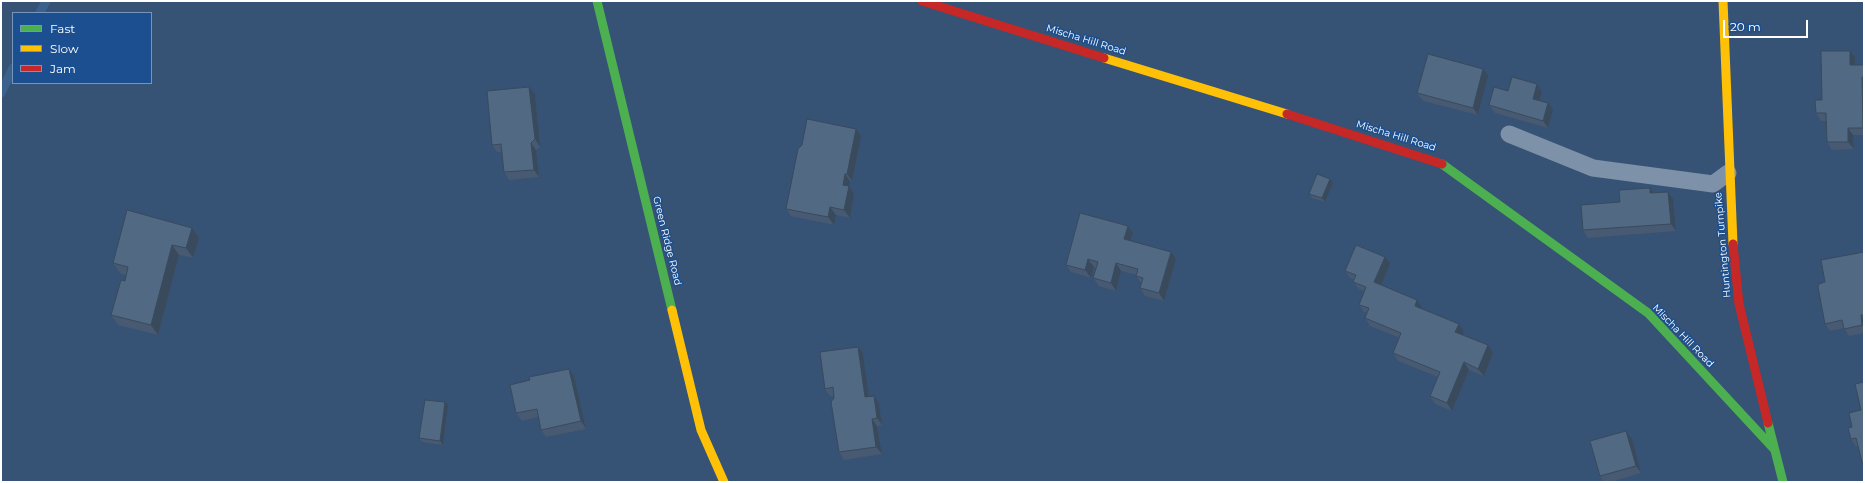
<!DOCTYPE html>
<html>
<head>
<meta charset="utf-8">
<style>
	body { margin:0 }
	#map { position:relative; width:1865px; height:483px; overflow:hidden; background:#365274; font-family:Montserrat,sans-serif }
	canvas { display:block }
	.frame { position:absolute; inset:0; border:2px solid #fff; pointer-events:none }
	.legend { position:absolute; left:12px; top:12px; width:140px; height:72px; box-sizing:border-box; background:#1b4f8f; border:1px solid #7695bc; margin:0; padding:5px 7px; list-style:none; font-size:12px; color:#fff }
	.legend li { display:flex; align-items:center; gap:8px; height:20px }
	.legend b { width:20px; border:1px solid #7695bc }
	.scale { position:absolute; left:1723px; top:20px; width:85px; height:18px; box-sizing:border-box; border:2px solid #fff; border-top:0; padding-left:5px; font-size:12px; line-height:14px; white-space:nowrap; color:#fff; -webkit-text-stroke:3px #1b4f8f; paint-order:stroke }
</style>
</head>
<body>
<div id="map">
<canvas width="1865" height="483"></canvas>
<div class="frame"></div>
<ul class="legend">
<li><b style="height:5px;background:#4caf50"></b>Fast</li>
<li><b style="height:5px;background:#ffc107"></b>Slow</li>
<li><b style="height:5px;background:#c62828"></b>Jam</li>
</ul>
<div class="scale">20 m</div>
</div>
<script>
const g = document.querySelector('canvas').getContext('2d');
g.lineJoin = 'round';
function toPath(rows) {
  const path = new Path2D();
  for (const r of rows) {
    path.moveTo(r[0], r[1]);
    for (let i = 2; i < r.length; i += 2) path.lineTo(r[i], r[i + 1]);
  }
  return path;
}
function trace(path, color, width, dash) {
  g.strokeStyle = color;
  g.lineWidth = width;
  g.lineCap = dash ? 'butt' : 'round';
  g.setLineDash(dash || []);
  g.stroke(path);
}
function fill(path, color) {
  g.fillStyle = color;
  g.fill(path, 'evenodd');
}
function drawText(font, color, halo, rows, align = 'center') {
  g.font = font + ' Montserrat,sans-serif';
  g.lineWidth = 3;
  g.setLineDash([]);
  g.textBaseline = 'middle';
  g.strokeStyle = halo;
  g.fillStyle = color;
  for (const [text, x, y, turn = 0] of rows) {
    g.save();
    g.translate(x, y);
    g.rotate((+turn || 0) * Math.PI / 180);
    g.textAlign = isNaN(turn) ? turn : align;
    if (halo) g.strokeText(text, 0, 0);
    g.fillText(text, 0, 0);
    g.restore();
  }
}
const stream = toPath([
	[40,13,46,1],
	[1,93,13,68]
]);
const lane = toPath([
	[1509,134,1593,168,1713,184,1728,173]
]);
const fast = toPath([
	[597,1,672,310],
	[1442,164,1648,313,1774,449],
	[1768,423,1783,482]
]);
const slow = toPath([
	[1723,1,1733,244],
	[1104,58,1287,114],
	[672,310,701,430,724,482]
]);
const jam = toPath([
	[922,1,1104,58],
	[1287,114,1442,164],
	[1733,244,1739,304,1768,423]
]);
const wall = toPath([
	[1855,58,1855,65,1864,65,1864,135,1853,135,1854,149,1832,150,1827,142,1826,121,1821,121,1816,113,1822,100],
	[1488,76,1478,115,1423,101,1417,93],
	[1537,84,1542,92,1540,101,1553,110,1548,128,1495,113,1489,105,1508,91],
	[529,87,535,94,540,147,536,150,539,177,509,180,504,172,502,152,497,152,492,145],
	[856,129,861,136,852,181,850,181,849,186,854,194,850,218,836,215,834,225,791,216,786,209],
	[1333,183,1325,202,1312,198,1309,194],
	[1653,193,1673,199,1676,231,1588,238,1583,230,1620,202],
	[1128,226,1133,233,1131,241,1171,252,1176,259,1164,301,1145,296,1140,288,1141,283,1136,276,1137,275,1121,271,1116,291,1099,286,1093,278,1096,268,1094,267,1091,278,1071,272,1066,265],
	[192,228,199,238,193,258,179,255,158,335,118,325,111,315,125,281,126,275,120,273,113,263],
	[1864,252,1864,333,1849,336,1844,328,1830,331,1825,324,1825,282],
	[1390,264,1381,285,1422,308,1422,309,1459,324,1464,332,1463,335,1493,353,1484,376,1469,370,1452,411,1435,404,1430,396,1438,377,1398,361,1393,353,1400,338,1370,326,1365,318,1367,313,1364,312,1359,305,1364,291,1359,289,1353,282,1354,280,1350,278,1345,271],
	[863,354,869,397,879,404,882,425,877,426,882,454,844,460,839,452,834,396,830,396,825,389],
	[569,369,574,376,586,429,546,437,541,430,538,417,522,421,516,413],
	[1864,382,1864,465,1862,462,1858,446,1856,447,1851,439,1861,410],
	[448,406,443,445,422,442,419,438],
	[1626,431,1632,439,1641,473,1611,482,1604,482,1600,476]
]);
const shadedWall = toPath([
	[1850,51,1855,58,1855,73,1850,65],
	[1483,69,1488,76,1478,115,1473,108],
	[1862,77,1864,81,1864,129,1863,128],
	[1537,84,1542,92,1538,106,1533,99],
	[529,87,535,94,540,147,535,139],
	[1548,103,1553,110,1548,128,1543,121],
	[1848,128,1853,135,1854,149,1848,142],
	[856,129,861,136,852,181,847,174],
	[531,143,536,150,539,177,534,170],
	[845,174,850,181,849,186,854,194,850,218,844,210,843,185],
	[1330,179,1333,183,1325,202,1322,198],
	[1650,188,1655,195,1650,193],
	[1668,192,1673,199,1676,231,1671,224],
	[830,207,836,215,834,225,828,217],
	[1128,226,1133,233,1129,246,1124,239],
	[192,228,199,238,193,258,186,248],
	[172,245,179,255,158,335,151,325],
	[1171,252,1176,259,1164,301,1159,293],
	[1385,257,1390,264,1379,290,1374,282],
	[1088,259,1094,267,1091,278,1085,270],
	[1116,263,1121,271,1116,291,1111,283],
	[1417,300,1422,308,1420,314,1415,306],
	[1861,315,1864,320,1864,328,1862,325],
	[1459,324,1464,332,1461,340,1455,332],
	[1488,345,1493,353,1484,376,1478,369],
	[858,347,863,354,870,405,865,397],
	[1464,362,1469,370,1452,411,1447,403],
	[569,369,574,376,586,429,581,421],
	[874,396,879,404,882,425,877,418],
	[445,402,448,406,443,445,440,441],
	[872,419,877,426,882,454,876,447],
	[1626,431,1632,439,1641,473,1636,466]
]);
const building = toPath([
	[1821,51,1850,51,1850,65,1864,65,1864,77,1862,77,1863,128,1848,128,1848,142,1827,142,1826,113,1816,113,1815,100,1822,100,1821,51],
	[1428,54,1483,69,1473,108,1417,93,1428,54],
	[1512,77,1537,84,1533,99,1548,103,1543,121,1489,105,1494,87,1508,91,1512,77],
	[529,87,535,139,531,143,534,170,504,172,501,144,492,145,487,91,529,87],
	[807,119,856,129,847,174,845,174,843,185,849,186,844,210,830,207,828,217,786,209,798,149,802,145,807,119],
	[1317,174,1330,179,1322,198,1309,194,1317,174],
	[1650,188,1650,193,1668,192,1671,224,1583,230,1581,205,1620,202,1619,190,1650,188],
	[127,210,192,228,186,248,172,245,151,325,111,315,121,280,125,281,128,267,113,263,127,210],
	[1080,213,1128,226,1124,239,1171,252,1159,293,1140,288,1143,278,1136,276,1138,269,1116,263,1111,283,1093,278,1098,262,1088,259,1085,270,1066,265,1080,213],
	[1356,245,1385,257,1374,282,1417,300,1415,306,1459,324,1455,332,1488,345,1478,369,1464,362,1447,403,1430,396,1440,372,1393,353,1401,333,1365,318,1369,308,1359,305,1366,287,1353,282,1356,275,1345,271,1356,245],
	[1864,252,1864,315,1861,315,1862,325,1844,329,1842,320,1825,324,1818,287,1819,284,1825,282,1821,260,1864,252],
	[858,347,865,397,874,396,877,418,872,419,876,447,839,452,831,402,834,398,833,387,825,389,820,352,858,347],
	[569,369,581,421,541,430,537,409,516,413,510,385,530,380,529,377,569,369],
	[1864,382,1864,462,1862,462,1856,438,1851,439,1848,428,1852,427,1849,413,1861,410,1855,384,1864,382],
	[425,400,445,402,440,441,419,438,425,400],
	[1626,431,1636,466,1600,476,1590,441,1626,431]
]);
const streetNames = [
	["Mischa Hill Road",1086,40,17],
	["Mischa Hill Road",1396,136,17],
	["Green Ridge Road",667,241,76],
	["Huntington Turnpike",1723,245,-95],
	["Mischa Hill Road",1683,336,46]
];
trace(stream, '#3b618d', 9);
trace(lane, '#7d92a8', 17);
trace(fast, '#4caf50', 9);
trace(slow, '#ffc107', 9);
trace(jam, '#c62828', 9);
fill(wall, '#475a72');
fill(shadedWall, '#394a5c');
fill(building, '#526984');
trace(building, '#394a5c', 1);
drawText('10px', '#fff', '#1b4f8f', streetNames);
</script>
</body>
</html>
